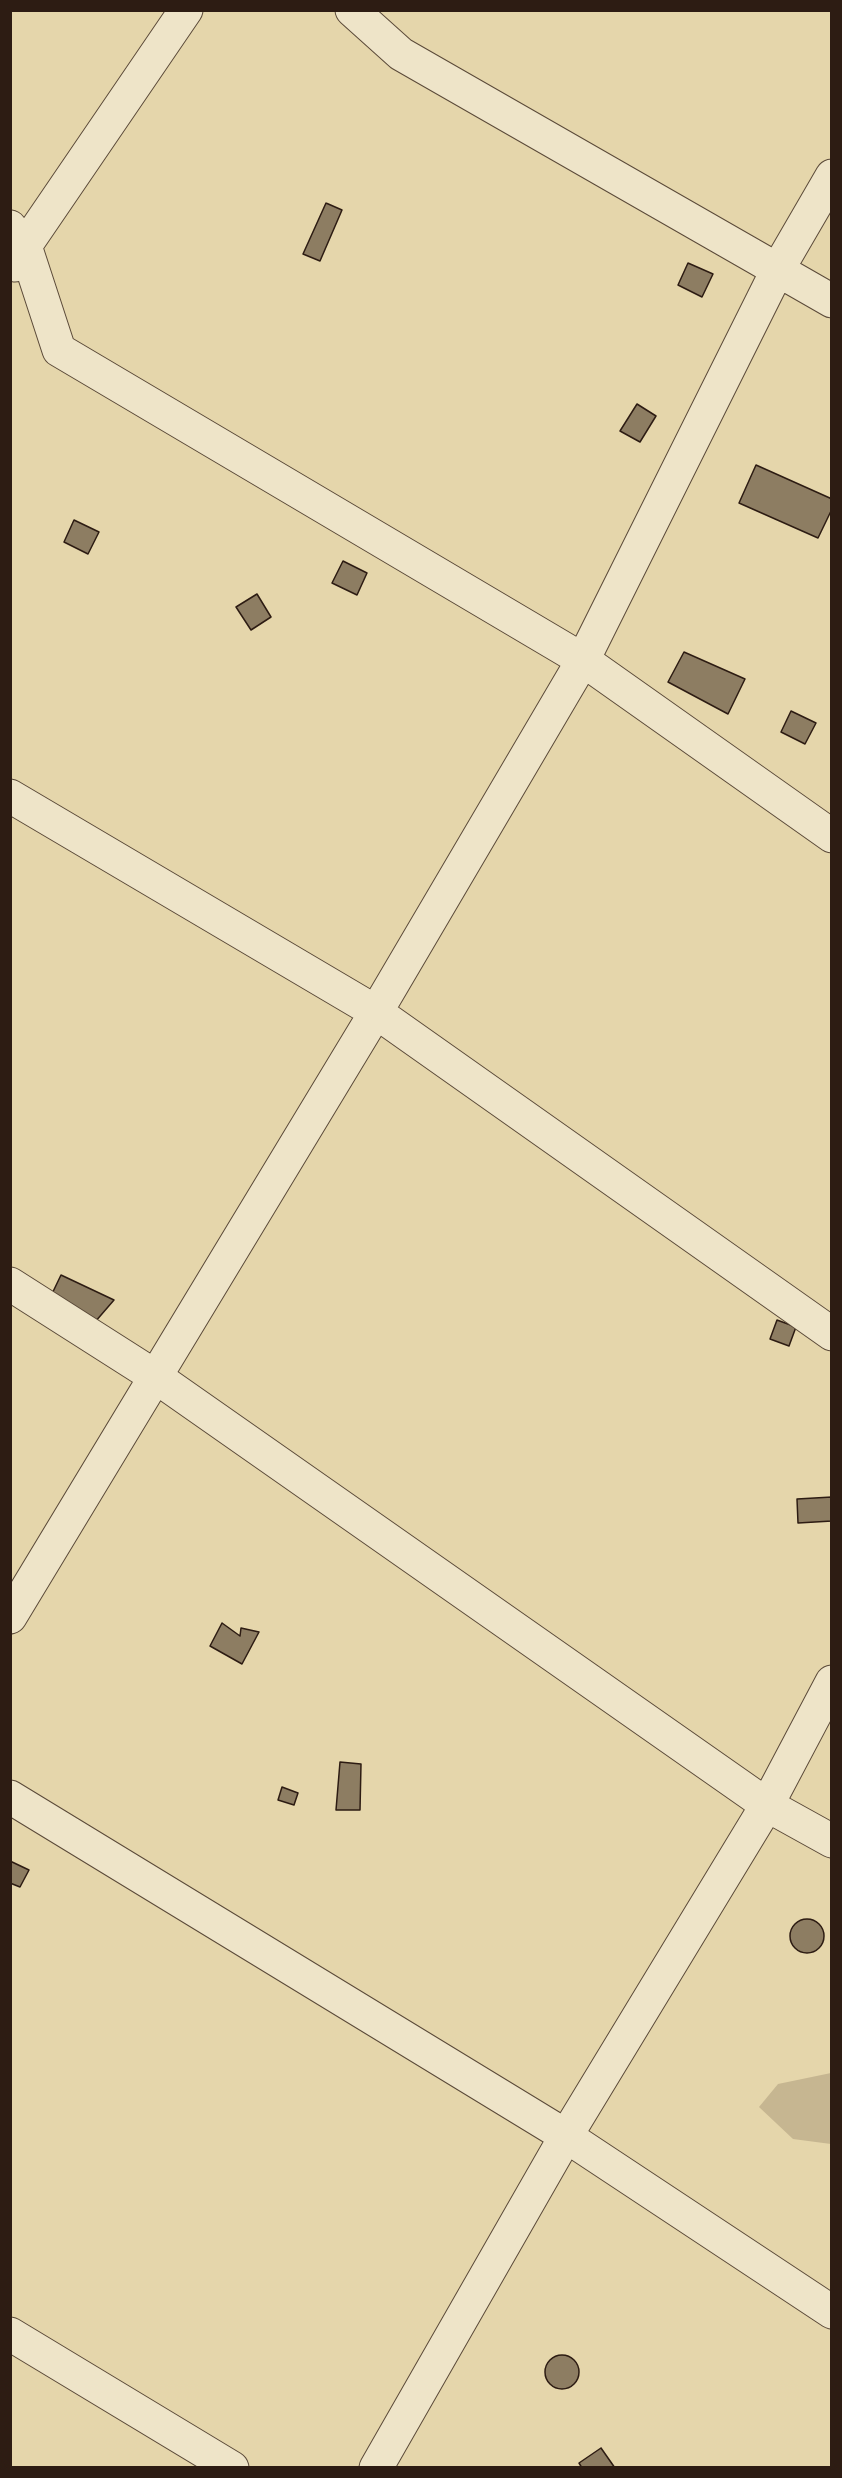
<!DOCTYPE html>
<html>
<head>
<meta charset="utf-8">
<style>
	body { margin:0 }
	#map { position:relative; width:842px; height:2478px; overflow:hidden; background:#e5d6ab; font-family:"IM FELL English",serif }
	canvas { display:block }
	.frame { position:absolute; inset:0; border:12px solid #2d1c13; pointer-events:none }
</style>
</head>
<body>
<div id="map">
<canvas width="842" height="2478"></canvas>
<div class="frame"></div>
</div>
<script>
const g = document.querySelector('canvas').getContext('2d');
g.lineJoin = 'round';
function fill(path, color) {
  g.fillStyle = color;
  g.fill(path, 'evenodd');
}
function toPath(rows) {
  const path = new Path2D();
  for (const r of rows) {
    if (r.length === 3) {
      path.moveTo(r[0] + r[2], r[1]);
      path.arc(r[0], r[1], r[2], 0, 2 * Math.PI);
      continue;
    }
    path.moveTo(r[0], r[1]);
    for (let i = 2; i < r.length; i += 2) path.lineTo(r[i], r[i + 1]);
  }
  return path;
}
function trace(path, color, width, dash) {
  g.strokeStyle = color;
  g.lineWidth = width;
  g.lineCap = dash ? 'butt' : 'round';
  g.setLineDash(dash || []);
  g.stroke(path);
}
const green = toPath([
	[831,2073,831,2144,793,2139,759,2107,778,2084]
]);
const building = toPath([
	[326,203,342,210,320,261,303,254,326,203],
	[688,263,713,274,702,297,678,285,688,263],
	[637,404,656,416,640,442,620,431,637,404],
	[756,465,832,499,832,509,818,538,739,503,756,465],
	[74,520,99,532,88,554,64,542,74,520],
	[343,561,367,573,357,595,332,583,343,561],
	[257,594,271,617,251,630,236,607,257,594],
	[684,652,745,679,728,714,668,682,684,652],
	[791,711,816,723,805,744,781,732,791,711],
	[61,1275,114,1300,95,1322,49,1300,61,1275],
	[777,1320,796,1327,789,1346,770,1339,777,1320],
	[832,1497,832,1521,798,1523,797,1499,832,1497],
	[222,1623,240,1636,241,1628,259,1632,242,1664,210,1646,222,1623],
	[340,1762,361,1764,360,1810,336,1810,340,1762],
	[282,1787,298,1793,294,1805,278,1800,282,1787],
	[10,1861,29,1870,20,1887,10,1883,10,1861],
	[807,1936,17],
	[562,2372,17],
	[601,2448,615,2468,582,2468,579,2463,601,2448]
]);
const minor = toPath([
	[352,10,401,54,832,301],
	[10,227,25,246,59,350,583,660,832,836],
	[15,265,25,246,186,10],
	[10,796,376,1012,832,1334],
	[10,1284,156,1377,767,1805,832,1841],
	[10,1617,376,1012,583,660,778,269,832,176],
	[10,1797,566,2136,832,2312],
	[10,2334,232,2468],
	[376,2468,566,2136,767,1805,832,1682]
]);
fill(green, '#c6b691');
fill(building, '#8d7d62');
trace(building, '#2d1c13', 1.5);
trace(minor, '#5b4a39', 35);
trace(minor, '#eee4c8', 33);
</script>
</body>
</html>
